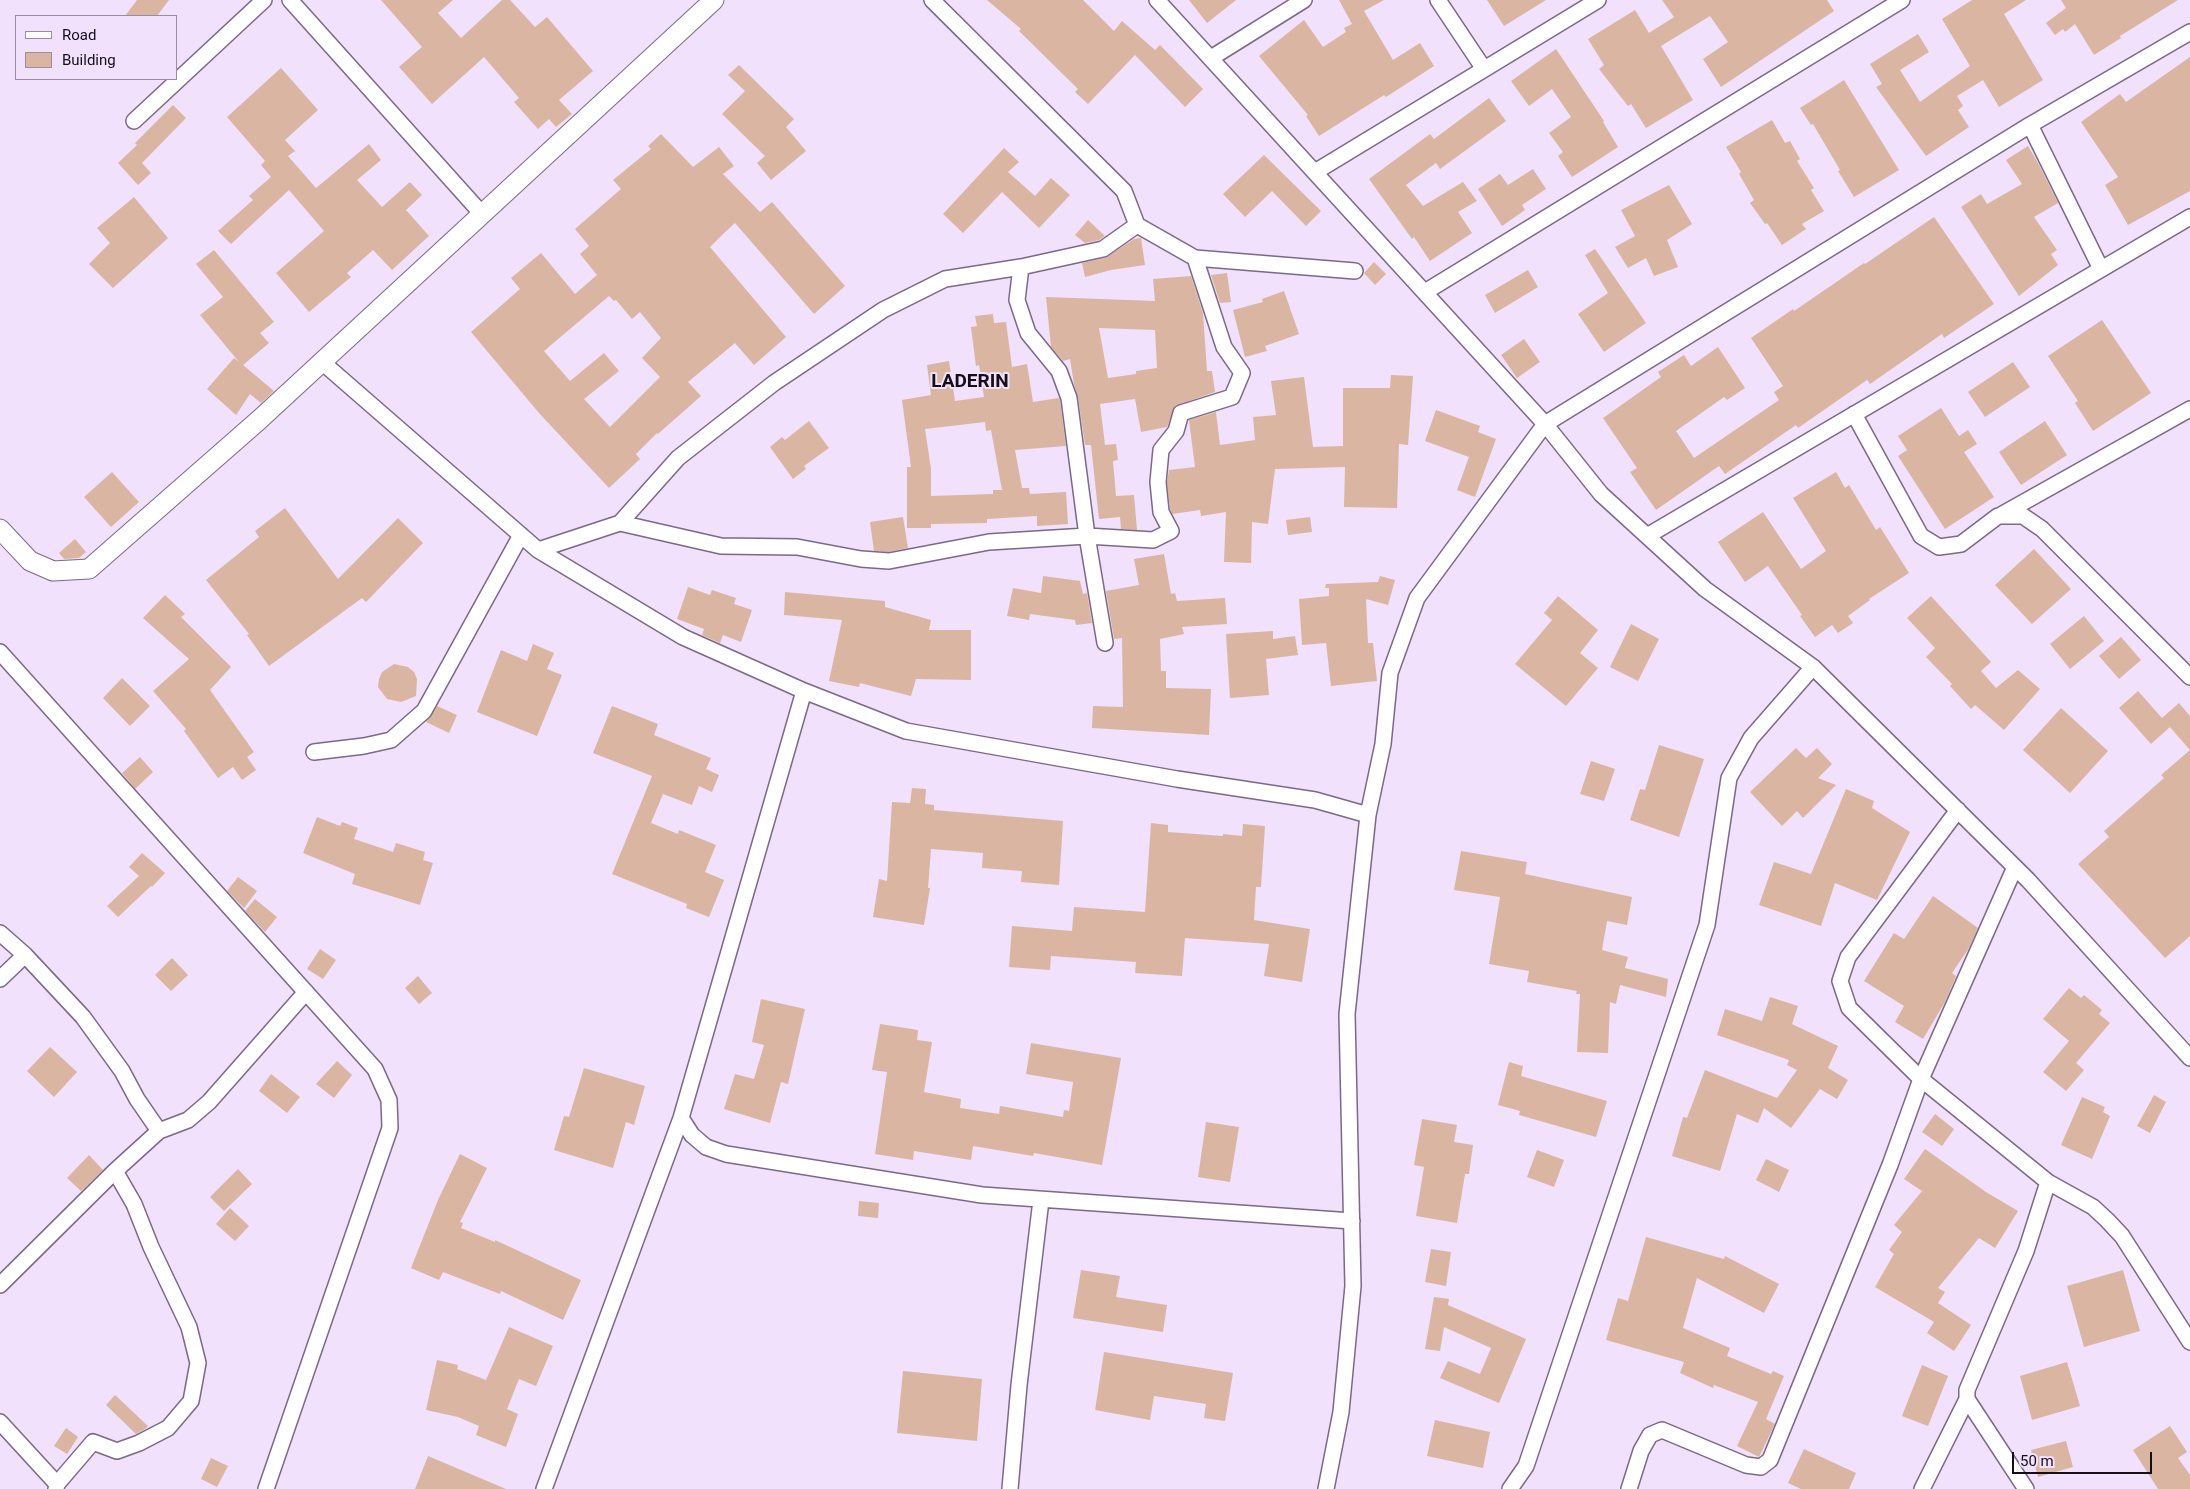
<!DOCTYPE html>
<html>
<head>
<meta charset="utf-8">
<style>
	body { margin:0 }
	#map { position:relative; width:2190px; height:1489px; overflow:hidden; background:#f1e1fc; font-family:Roboto,sans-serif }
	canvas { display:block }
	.legend { position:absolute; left:15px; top:15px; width:162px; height:65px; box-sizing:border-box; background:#f1e1fc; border:1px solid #998da1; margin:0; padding:6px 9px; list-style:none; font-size:15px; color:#150e19 }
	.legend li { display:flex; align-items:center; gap:10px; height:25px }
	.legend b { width:25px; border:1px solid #998da1 }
	.scale { position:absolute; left:2012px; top:1452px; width:140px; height:22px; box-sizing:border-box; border:2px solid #150e19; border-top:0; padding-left:6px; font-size:15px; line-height:18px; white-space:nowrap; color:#150e19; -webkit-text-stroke:4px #f1e1fc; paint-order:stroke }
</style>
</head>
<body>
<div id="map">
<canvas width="2190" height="1489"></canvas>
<ul class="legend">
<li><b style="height:6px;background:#fff"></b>Road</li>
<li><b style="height:14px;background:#dab6a2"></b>Building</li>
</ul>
<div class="scale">50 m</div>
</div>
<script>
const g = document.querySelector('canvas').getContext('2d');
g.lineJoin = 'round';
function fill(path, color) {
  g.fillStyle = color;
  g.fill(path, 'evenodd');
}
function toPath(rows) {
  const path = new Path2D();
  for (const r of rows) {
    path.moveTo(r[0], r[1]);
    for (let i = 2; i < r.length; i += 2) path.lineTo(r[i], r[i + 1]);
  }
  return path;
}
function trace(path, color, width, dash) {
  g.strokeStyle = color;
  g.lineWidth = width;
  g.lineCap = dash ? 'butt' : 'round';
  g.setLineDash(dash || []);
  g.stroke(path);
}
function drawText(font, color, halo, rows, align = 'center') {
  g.font = font + ' Roboto,sans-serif';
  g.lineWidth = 4;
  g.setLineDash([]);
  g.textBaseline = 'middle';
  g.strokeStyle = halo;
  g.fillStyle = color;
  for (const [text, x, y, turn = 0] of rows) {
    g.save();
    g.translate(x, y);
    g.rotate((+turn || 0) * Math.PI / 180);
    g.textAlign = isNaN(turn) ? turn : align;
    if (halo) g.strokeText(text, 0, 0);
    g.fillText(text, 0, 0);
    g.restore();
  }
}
const building = toPath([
	[137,0,169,0,157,16,125,16],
	[381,0,453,0,438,13,461,38,502,0,510,0,535,27,547,17,593,71,559,100,572,114,556,127,549,119,538,129,514,102,519,98,484,57,432,104,399,67,422,47],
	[987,0,1083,0,1114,31,1122,21,1155,50,1160,45,1203,89,1185,107,1135,55,1088,104,1075,92,1078,89,1019,31,1021,29],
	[1189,0,1236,0,1207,23],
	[1339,0,1384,0,1364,11,1393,60,1420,43,1434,66,1386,97,1384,95,1319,136,1306,116,1308,115,1259,56,1304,20,1323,47,1346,32,1344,28,1352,24],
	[1487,0,1546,0,1504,26],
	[1662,0,1827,0,1834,11,1721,87,1703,59,1728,42,1710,16,1661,46,1693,100,1646,128,1631,104,1628,106,1599,69,1604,65,1588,39,1635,10,1649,33,1674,17],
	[1972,0,2026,0,2004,14,2043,80,1999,107,1983,80,1957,96,1963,106,1958,110,1969,127,1926,156,1876,87,1882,84,1870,64,1918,34,1929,52,1900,70,1920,102,1970,66,1942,19],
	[2061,0,2178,0,2120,36,2121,38,2094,55,2075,24,2065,32,2063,29,2055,35,2046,23,2066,8],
	[1556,49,1604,121,1603,122,1618,147,1572,177,1558,156,1563,152,1549,133,1571,117,1552,89,1529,106,1511,81],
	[2190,57,2190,191,2128,225,2105,185,2118,177,2081,122,2120,94,2126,102],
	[739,65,794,119,786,127,806,151,771,180,757,163,765,156,722,114,745,91,728,75],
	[281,68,318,110,285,140,295,151,288,156,316,188,369,144,381,160,357,180,382,207,410,182,422,195,406,210,429,236,392,270,373,250,347,273,351,277,309,312,276,273,324,231,289,190,231,244,218,231,253,200,249,196,271,177,261,165,265,161,227,117],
	[1844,80,1899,170,1854,197,1838,171,1840,170,1813,124,1811,125,1800,108],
	[1489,98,1506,121,1440,169,1436,163,1406,185,1423,206,1463,182,1477,201,1458,212,1472,233,1430,261,1414,237,1412,239,1369,179,1430,134,1434,139],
	[173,105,186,118,142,163,151,173,138,185,118,163,137,145,135,143],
	[1772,120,1785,143,1790,141,1800,159,1797,161,1814,188,1811,190,1824,211,1802,224,1806,229,1782,245,1767,223,1765,224,1750,203,1754,200,1739,174,1741,172,1726,147],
	[661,134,693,167,719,147,734,166,723,174,760,212,772,202,845,286,814,314,735,223,723,234,710,247,786,337,754,365,735,343,688,382,701,396,658,434,657,433,636,454,640,459,609,488,539,413,471,332,520,289,511,278,541,253,575,294,597,275,580,254,589,246,575,229,621,189,613,180,651,149,648,146],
	[609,296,614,301,616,300,632,319,640,312,661,338,642,358,660,377,610,427,584,399,619,371,604,353,570,381,544,351],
	[2028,146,2038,163,2058,203,2034,217,2057,250,2051,254,2058,265,2019,296,1961,207,1981,194,1987,204,2022,184,2006,160],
	[1004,148,1019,162,1008,172,1035,196,1051,178,1070,195,1039,228,1002,192,963,233,943,214],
	[1264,155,1321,211,1306,226,1272,191,1245,217,1223,194],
	[1533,169,1546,189,1522,205,1525,210,1502,226,1478,189,1500,174,1508,185],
	[1669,185,1692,224,1667,240,1678,267,1654,276,1646,258,1628,268,1615,247,1635,236,1621,210],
	[134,197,168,238,113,288,89,264,110,243,97,228],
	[1934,217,1994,304,1944,338,1942,334,1870,384,1867,380,1798,428,1796,425,1725,474,1719,466,1656,510,1630,472,1637,468,1603,418,1661,377,1658,372,1684,355,1691,366,1718,347,1745,388,1727,400,1724,397,1676,431,1694,458,1779,400,1774,392,1783,386,1751,338,1793,309,1794,311,1864,263,1865,264],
	[1088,220,1105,236,1099,240,1085,243,1075,235],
	[1141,238,1145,265,1111,270,1085,277,1082,263,1105,258,1134,239],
	[1595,249,1646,323,1604,352,1578,314,1608,293,1585,255],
	[214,250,274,322,260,333,269,343,243,365,274,391,261,403,250,394,236,415,207,389,234,358,239,362,200,315,223,297,196,264],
	[1374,262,1386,274,1375,285,1364,273],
	[1528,270,1538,287,1495,313,1485,295],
	[1227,273,1231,302,1220,303,1211,275],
	[1191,276,1203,313,1207,371,1212,371,1215,392,1175,406,1167,427,1141,432,1135,399,1100,404,1105,445,1116,444,1118,460,1113,461,1116,496,1134,495,1137,530,1121,529,1120,517,1099,519,1091,445,1085,445,1078,397,1074,384,1070,359,1063,361,1051,347,1046,297,1155,301,1153,279],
	[1099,328,1155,330,1157,368,1136,371,1136,374,1108,378],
	[1284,291,1299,334,1265,346,1267,351,1245,357,1233,310,1263,302,1262,299],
	[993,314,994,323,1006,322,1012,367,1027,364,1033,402,1059,398,1060,400,1066,446,1015,450,1022,488,1029,488,1030,494,1066,492,1068,524,1037,526,1037,516,987,519,987,523,931,524,931,528,907,528,907,467,911,467,902,400,931,395,927,365,949,361,955,401,984,397,979,365,976,366,971,327,977,326,975,316],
	[985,422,986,431,991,430,1002,490,993,490,993,494,931,496,931,469,925,429],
	[2102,320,2151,393,2093,431,2075,403,2078,401,2048,356],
	[1524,339,1540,362,1517,378,1501,355],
	[2013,362,2030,387,1985,417,1968,392],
	[1391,375,1413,376,1408,445,1399,444,1397,508,1344,507,1345,467,1275,469,1268,524,1252,522,1251,563,1224,562,1226,512,1201,516,1200,510,1172,514,1170,509,1167,482,1169,470,1195,467,1189,420,1216,412,1220,445,1255,440,1253,417,1276,415,1271,381,1304,377,1313,447,1343,446,1343,388,1390,388],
	[1941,408,1959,436,1968,430,1977,444,1964,452,1994,497,1945,529,1898,456,1907,450,1898,436],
	[1436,410,1480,426,1478,432,1496,439,1475,497,1457,490,1469,457,1425,441],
	[809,421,829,448,804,466,806,469,793,479,770,447,782,437,785,440],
	[2045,421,2067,455,2021,485,1999,452],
	[112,472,139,502,111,527,84,497],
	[1836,472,1845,488,1849,485,1876,530,1880,527,1909,573,1869,599,1870,600,1848,616,1853,623,1838,633,1832,625,1815,637,1800,616,1802,615,1768,566,1745,582,1718,542,1763,512,1801,569,1826,551,1793,498],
	[285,508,338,579,398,518,423,543,366,602,362,598,269,666,247,635,249,634,206,580,259,537,255,531],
	[903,517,908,548,888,552,874,551,870,522],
	[1310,517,1312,532,1288,535,1286,520],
	[75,539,86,552,79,558,64,559,59,553],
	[2034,549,2071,589,2032,624,1995,585],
	[1164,554,1171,594,1175,593,1177,601,1225,598,1227,624,1182,627,1184,634,1160,639,1161,671,1166,671,1166,688,1211,689,1209,735,1092,728,1093,706,1123,707,1122,638,1114,639,1106,591,1139,585,1134,559],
	[1043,576,1080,581,1083,594,1087,593,1092,623,1076,625,1075,620,1030,614,1029,620,1007,616,1013,588,1041,593],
	[1380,576,1395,580,1388,605,1366,599,1368,643,1373,643,1377,681,1331,686,1326,643,1302,645,1299,599,1329,596,1329,588,1325,588,1326,584,1378,582],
	[688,587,710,595,712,590,736,598,734,604,752,610,741,642,723,635,720,643,702,635,704,629,677,619],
	[785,592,885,601,885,607,931,620,929,630,971,630,971,680,916,679,911,696,860,683,859,687,829,681,842,620,784,615],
	[165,595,185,614,181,617,231,667,210,690,254,752,247,757,256,770,242,780,233,767,218,778,184,731,186,729,153,691,189,659,143,618],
	[1558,596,1598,630,1580,653,1598,668,1566,706,1515,664,1552,620,1544,613],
	[1931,596,1991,662,1981,671,1996,688,2018,670,2040,689,2004,730,1975,705,1971,709,1950,686,1952,684,1926,657,1935,648,1907,618],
	[2084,616,2104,641,2070,669,2050,644],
	[1631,624,1659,639,1638,681,1610,667],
	[1273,631,1273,639,1295,636,1298,655,1266,659,1269,695,1230,698,1226,634],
	[2121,637,2141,660,2119,679,2099,656],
	[533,644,554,653,547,669,562,675,537,736,477,712,501,650,527,661],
	[394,664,408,667,414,672,417,679,416,696,401,702,387,699,378,687,379,679,382,672],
	[122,678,150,706,130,726,103,698],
	[2138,691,2170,727,2151,744,2119,708],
	[2179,703,2190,716,2190,750,2162,718],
	[437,706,457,715,449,733,426,722],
	[612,706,658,724,654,735,711,758,706,769,719,775,712,792,699,786,692,805,663,794,651,823,678,834,679,830,716,845,705,872,724,880,709,917,686,908,687,904,612,874,652,776,593,753],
	[2061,708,2108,751,2070,793,2023,750],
	[1659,745,1704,759,1679,837,1630,820,1640,789,1645,790],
	[1796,748,1806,758,1817,748,1832,764,1818,778,1836,785,1803,818,1797,811,1782,826,1750,792],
	[2190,750,2190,936,2165,958,2078,864,2109,837,2104,831,2164,778,2161,775],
	[140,757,153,772,135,789,122,773],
	[1591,761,1615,769,1604,801,1580,794],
	[912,788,926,789,925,804,934,805,934,810,1063,821,1059,885,1021,882,1022,871,982,868,983,853,931,849,928,888,930,888,924,925,873,917,879,879,887,881,892,802,910,803],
	[1846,789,1874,801,1872,808,1910,832,1877,900,1835,883,1821,926,1759,905,1774,862,1811,874],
	[317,817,340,826,342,822,358,828,354,839,393,852,396,843,425,852,423,860,433,863,420,905,352,884,355,874,303,853],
	[1151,823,1168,825,1168,832,1223,836,1223,834,1242,836,1243,824,1265,826,1261,887,1256,887,1254,920,1310,929,1302,982,1264,976,1269,944,1185,938,1182,976,1135,973,1136,962,1051,956,1050,970,1009,967,1012,926,1072,931,1074,907,1145,912],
	[1461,851,1527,862,1525,874,1632,897,1627,925,1607,921,1602,950,1628,957,1625,968,1668,979,1666,997,1620,985,1616,1004,1610,1002,1608,1053,1577,1052,1580,994,1576,994,1577,991,1527,982,1529,971,1489,964,1500,897,1454,890],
	[142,853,165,873,152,887,151,886,118,917,107,906,139,876,129,867],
	[238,877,257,891,244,908,227,891],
	[1933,896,1978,928,1969,948,1952,973,1956,976,1945,1002,1923,1039,1895,1022,1904,1006,1864,981,1894,933,1904,939],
	[255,899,277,917,265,932,245,911],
	[320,949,336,960,323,979,307,969],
	[172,958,188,975,171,991,155,975],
	[418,976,432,993,419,1004,405,988],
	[2069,988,2081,998,2084,995,2102,1010,2099,1014,2110,1023,2076,1063,2084,1070,2066,1091,2043,1072,2069,1041,2043,1019],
	[1770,997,1798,1006,1792,1024,1838,1046,1828,1068,1848,1080,1837,1099,1820,1089,1791,1128,1764,1108,1758,1123,1737,1114,1720,1171,1672,1156,1683,1117,1687,1118,1705,1070,1777,1098,1797,1070,1787,1065,1789,1060,1717,1035,1725,1009,1762,1021],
	[761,999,805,1009,788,1084,781,1082,770,1123,724,1109,735,1074,754,1079,764,1045,752,1042],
	[880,1024,918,1030,917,1040,932,1042,924,1092,961,1099,960,1108,999,1114,1000,1106,1063,1117,1064,1110,1069,1111,1073,1082,1026,1074,1031,1043,1121,1058,1102,1165,1034,1153,1033,1156,973,1146,971,1160,914,1151,913,1160,875,1154,887,1072,872,1070],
	[50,1047,77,1072,54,1097,27,1071],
	[337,1061,352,1075,334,1098,316,1084],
	[1509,1062,1523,1066,1521,1076,1607,1101,1596,1137,1519,1115,1520,1111,1498,1105],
	[584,1068,645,1086,634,1125,626,1122,613,1168,554,1150,564,1116,569,1117],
	[271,1074,300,1097,287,1113,259,1091],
	[2154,1095,2166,1102,2150,1133,2137,1126],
	[2082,1097,2105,1107,2103,1112,2110,1116,2092,1159,2061,1145],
	[1935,1114,1954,1129,1942,1146,1922,1132],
	[1422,1119,1457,1125,1454,1142,1473,1145,1469,1174,1465,1174,1457,1223,1416,1216,1424,1167,1414,1165],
	[1206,1122,1239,1127,1230,1182,1198,1177],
	[1925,1149,1986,1192,2018,1211,1995,1248,1979,1238,1938,1288,1945,1292,1938,1303,1971,1325,1954,1351,1927,1333,1934,1322,1875,1287,1894,1254,1889,1250,1902,1232,1894,1225,1922,1191,1904,1179],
	[1537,1150,1564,1160,1554,1187,1527,1177],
	[460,1154,487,1168,460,1222,463,1223,461,1228,495,1242,495,1240,581,1280,563,1320,501,1291,500,1294,443,1272,439,1280,411,1268,438,1200],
	[89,1155,103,1170,81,1191,67,1178],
	[1766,1159,1789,1170,1779,1192,1756,1180],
	[238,1169,252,1184,224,1211,210,1197],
	[859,1201,879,1203,878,1218,858,1216],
	[230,1208,249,1226,235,1241,216,1224],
	[1646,1237,1724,1259,1725,1256,1779,1284,1764,1313,1697,1278,1683,1328,1730,1348,1727,1356,1771,1374,1773,1371,1784,1376,1766,1419,1775,1424,1759,1457,1737,1446,1758,1402,1714,1385,1713,1388,1680,1373,1684,1362,1606,1340,1618,1298,1628,1301],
	[1431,1249,1451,1252,1446,1286,1425,1282],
	[1081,1270,1120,1276,1116,1297,1167,1305,1163,1332,1073,1318],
	[2123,1270,2140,1331,2084,1347,2067,1286],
	[1434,1297,1449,1299,1448,1305,1526,1339,1499,1403,1440,1378,1448,1361,1480,1374,1491,1348,1444,1327,1440,1351,1425,1349],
	[509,1327,553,1346,536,1386,519,1379,507,1409,518,1414,506,1447,476,1435,479,1426,458,1417,426,1410,437,1360,458,1365,457,1369,486,1380],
	[1104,1352,1233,1373,1225,1421,1204,1418,1206,1404,1154,1396,1150,1420,1095,1410],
	[2067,1362,2080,1406,2032,1420,2020,1376],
	[1922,1365,1948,1376,1928,1426,1902,1416],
	[903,1371,982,1379,977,1441,897,1433],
	[115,1395,148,1426,145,1429,136,1434,106,1405],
	[1435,1420,1490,1432,1483,1468,1427,1456],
	[2170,1426,2187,1452,2178,1458,2190,1475,2190,1489,2158,1489,2133,1450],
	[66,1428,78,1437,67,1454,54,1446],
	[2066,1441,2073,1467,2038,1477,2031,1450],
	[1804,1449,1856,1473,1849,1489,1801,1489,1788,1483],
	[428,1456,506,1489,415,1489],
	[211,1458,228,1466,217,1487,201,1479]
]);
const minor = toPath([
	[290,0,482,214],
	[932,0,1124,191,1137,225,1195,258,1355,271],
	[1157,0,1545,424,1601,494,1705,589,1813,667,2028,880,2190,1058],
	[1438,0,1484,69],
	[1211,58,1304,0],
	[134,121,264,0],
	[2030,125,2101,269],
	[1315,172,1598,0],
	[1021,267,1017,300,1028,333,1059,371,1069,398,1087,536,1105,643],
	[1425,292,1902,0],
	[322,362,538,550,683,637,804,691,906,731,1177,779,1315,800,1368,815,1347,1014,1353,1286,1341,1412,1326,1489],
	[1854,414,1921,536,1939,547,1961,544,1998,516,2023,516,2042,529,2190,677],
	[1999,516,2190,409],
	[620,523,721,546,797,547,861,559,889,561,989,542,1087,536,1153,540,1171,531,1161,512,1158,482,1161,450,1176,431,1181,413,1232,397,1242,373,1224,347,1195,258],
	[1647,536,2190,217],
	[538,550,620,523,678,458,774,383,883,310,945,279,1021,267,1103,249,1137,225],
	[0,652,375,1069,389,1100,390,1128,266,1489],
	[314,752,364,746,391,740,424,711,521,535],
	[1958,810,1848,957,1840,981,1849,1008,1921,1079,2048,1182,2093,1207,2107,1220,2122,1236,2190,1342],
	[1368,815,1383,744,1390,673,1417,598,1545,424,2030,125,2190,32],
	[0,933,25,955,83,1017,122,1071,137,1099,159,1131],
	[0,979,25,955],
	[681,1118,692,1135,706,1147,726,1154,982,1195,1352,1221],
	[0,1285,115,1171,159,1131,188,1120,209,1102,306,992],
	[1967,1399,2026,1489],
	[0,1422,57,1484],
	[56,1489,57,1484,93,1442,117,1451,139,1443,168,1428,191,1401,198,1363,189,1327,151,1247,134,1204,115,1171],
	[544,1489,681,1118,804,691],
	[1010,1489,1019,1385,1041,1200],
	[1510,1489,1526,1466,1707,925,1729,778,1751,738,1813,667],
	[1629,1489,1641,1451,1650,1435,1662,1430,1746,1465,1761,1467,1770,1460,1890,1165,1921,1079,2015,867],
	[1922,1489,1967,1399,1967,1390,2026,1251,2048,1182]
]);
const tertiary = toPath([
	[0,529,30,561,53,571,89,569,259,420,714,0]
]);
const quarterNames = [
	["LADERIN",970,382]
];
fill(building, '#dab6a2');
trace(minor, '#7b6986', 18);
trace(tertiary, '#7b6986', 21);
trace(minor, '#fff', 15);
trace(tertiary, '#fff', 19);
drawText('bold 19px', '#150e19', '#f1e1fc', quarterNames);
</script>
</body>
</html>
